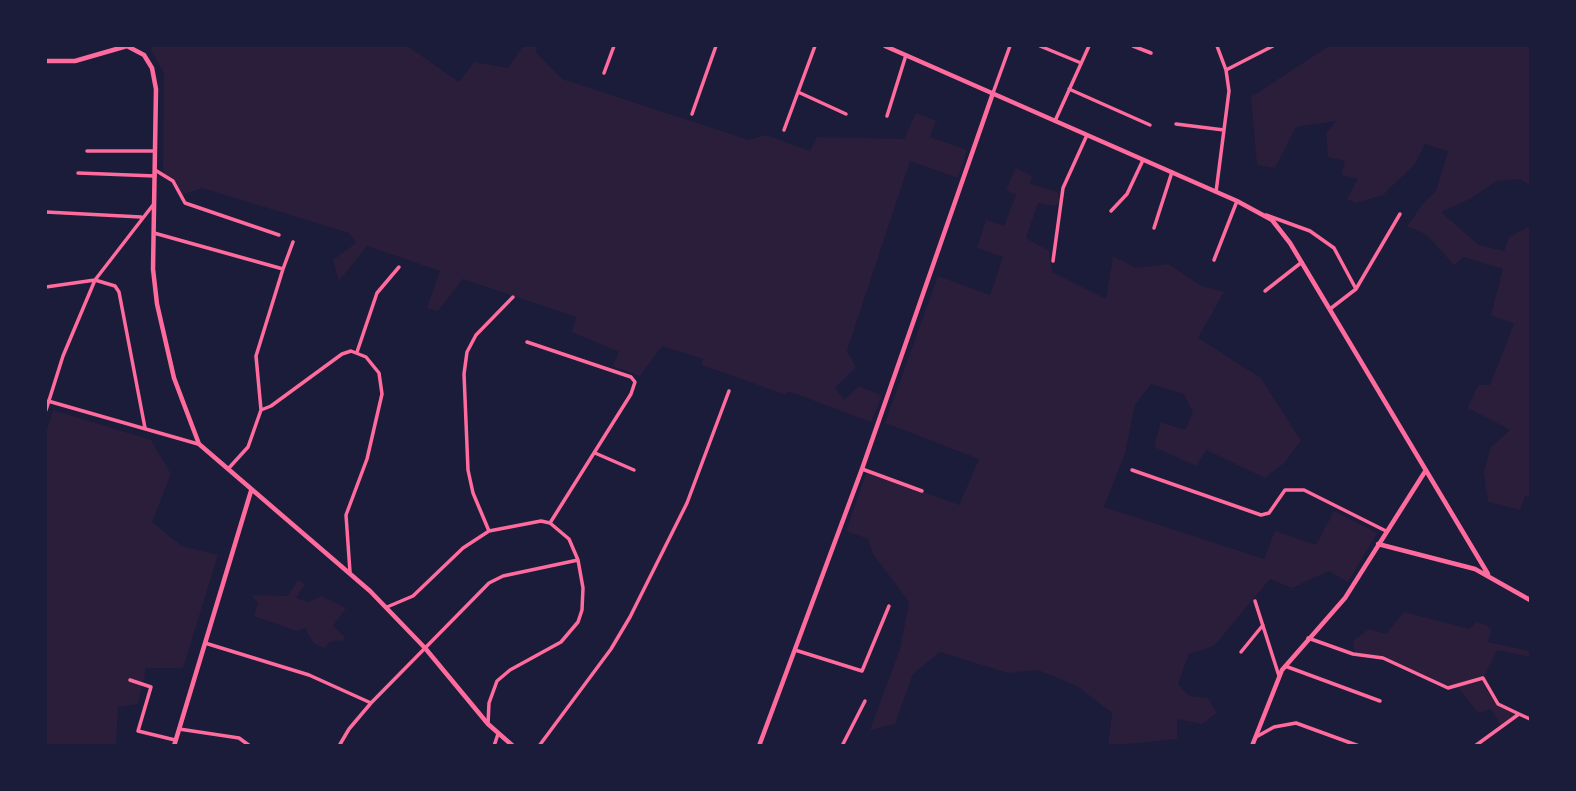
<!DOCTYPE html>
<html>
<head>
<meta charset="utf-8">
<style>
	body { margin:0 }
	#map { position:relative; width:1576px; height:791px; overflow:hidden; background:#1b1b3a; font-family:Manrope,sans-serif }
	canvas { display:block }
	.frame { position:absolute; inset:0; border:47px solid #1b1b3a; pointer-events:none }
</style>
</head>
<body>
<div id="map">
<canvas width="1576" height="791"></canvas>
<div class="frame"></div>
</div>
<script>
const g = document.querySelector('canvas').getContext('2d');
g.lineJoin = 'round';
function fill(path, color) {
  g.fillStyle = color;
  g.fill(path, 'evenodd');
}
function toPath(rows) {
  const path = new Path2D();
  for (const r of rows) {
    path.moveTo(r[0], r[1]);
    for (let i = 2; i < r.length; i += 2) path.lineTo(r[i], r[i + 1]);
  }
  return path;
}
function trace(path, color, width, dash) {
  g.strokeStyle = color;
  g.lineWidth = width;
  g.lineCap = dash ? 'butt' : 'round';
  g.setLineDash(dash || []);
  g.stroke(path);
}
const green = toPath([
	[152,46,402,46,409,47,459,82,474,62,508,68,523,46,536,46,536,52,562,79,749,140,766,135,810,151,817,137,904,139,916,113,936,121,930,137,967,150,958,178,910,161,847,351,856,367,835,388,844,400,859,386,882,396,871,422,788,391,786,395,702,365,703,359,662,346,640,376,613,366,619,352,572,332,576,317,463,279,438,311,427,308,440,271,367,246,339,281,333,260,356,243,349,233,202,188,182,195,177,183,163,172,164,73,152,52],
	[1329,46,1530,46,1530,186,1521,179,1496,181,1472,198,1441,212,1479,245,1504,251,1509,237,1530,226,1530,498,1525,496,1520,510,1488,502,1484,472,1491,447,1510,430,1468,408,1478,385,1490,385,1514,324,1491,315,1503,269,1464,257,1454,265,1427,235,1407,226,1424,202,1436,191,1448,151,1425,144,1415,164,1383,195,1356,203,1347,199,1358,179,1341,175,1345,161,1328,157,1326,133,1336,121,1296,127,1275,168,1257,165,1251,97],
	[1016,168,1032,176,1030,184,1058,192,1060,202,1055,206,1038,203,1026,238,1049,251,1052,272,1106,299,1113,256,1136,268,1168,264,1201,286,1224,292,1198,338,1261,378,1301,441,1284,463,1265,478,1206,450,1196,466,1154,447,1161,422,1185,430,1193,413,1184,394,1151,384,1135,405,1125,453,1104,507,1264,559,1275,531,1316,545,1334,511,1377,533,1348,582,1329,571,1292,588,1270,579,1214,646,1189,654,1178,684,1189,696,1208,698,1217,713,1202,724,1177,719,1177,739,1108,746,1112,713,1077,686,1038,670,1008,673,940,652,913,674,895,724,870,730,900,649,909,602,873,554,868,539,846,531,867,471,959,505,979,459,885,423,938,276,990,295,1003,257,977,248,986,220,1004,226,1016,195,1006,190],
	[53,410,151,440,171,474,152,522,182,546,218,555,183,668,146,668,138,704,118,707,116,745,46,746,46,433],
	[298,580,305,584,296,598,308,602,321,596,346,608,333,626,344,636,344,640,329,642,325,648,314,644,305,628,296,631,254,616,258,603,251,595,287,596],
	[1404,612,1469,629,1476,622,1486,625,1491,630,1488,642,1530,651,1529,657,1497,650,1483,679,1487,691,1497,705,1516,714,1501,725,1491,709,1478,713,1458,687,1449,687,1411,672,1384,657,1355,653,1353,641,1369,629,1386,634]
]);
const minor = toPath([
	[1040,46,1081,63],
	[1133,46,1151,53],
	[1226,70,1273,46],
	[604,73,614,46],
	[1069,89,1150,125],
	[798,92,846,114],
	[993,93,1010,46],
	[692,114,716,46],
	[887,116,906,55],
	[1055,121,1089,46],
	[1176,124,1224,130],
	[784,130,815,46],
	[87,151,155,151],
	[155,170,173,181,185,203,279,235],
	[78,173,155,176],
	[1216,192,1229,91,1226,70,1217,46],
	[1111,211,1127,194,1143,160],
	[46,212,141,217],
	[1266,215,1310,231,1334,248,1356,289,1330,309],
	[1154,228,1172,172],
	[154,233,283,269,256,356,261,410],
	[1214,260,1237,201],
	[1053,261,1063,188,1087,135],
	[283,269,293,242],
	[46,287,95,280,153,205],
	[1356,289,1400,214],
	[1265,291,1302,262],
	[527,342,631,377,635,382,631,394,550,523],
	[357,352,377,293,399,267],
	[48,401,198,444],
	[46,410,63,356,95,280,115,286,119,292,145,428],
	[595,453,634,470],
	[228,469,248,447,261,410,271,406,342,354,351,351,366,357,379,373,382,394,367,459,346,515,350,572],
	[862,469,922,491],
	[1132,470,1261,515,1269,513,1285,490,1304,490,1386,531],
	[489,531,473,493,468,470,464,374,467,352,476,335,513,297],
	[1255,601,1279,676],
	[387,607,413,596,463,548,489,531,541,521,550,523,569,539,578,560,583,588,582,610,578,622,561,642,510,670,497,681,489,703,488,724],
	[1308,638,1353,654,1383,658,1448,688,1483,678,1498,704,1519,714],
	[205,643,309,675,371,703],
	[795,650,862,671,889,606],
	[1241,652,1263,625],
	[1285,666,1380,701],
	[130,680,151,687,138,731,175,740],
	[179,729,239,738,250,746],
	[1256,737,1274,727,1296,723,1359,746],
	[339,746,349,729,371,703,489,583,503,576,578,560],
	[494,746,498,734],
	[539,746,611,649,630,617,687,503,729,391],
	[842,746,865,701],
	[1475,746,1519,714,1530,719]
]);
const tertiary = toPath([
	[885,46,1237,201,1272,220,1290,243,1488,574],
	[46,61,75,61,127,46,144,55,152,68,156,89,153,269,157,304,174,378,199,444,370,591,425,648,488,724,513,746],
	[1378,544,1475,569,1530,600],
	[174,746,251,491],
	[759,746,862,469,993,93],
	[1252,746,1282,670,1345,598,1426,470]
]);
fill(green, '#2a1e3b');
trace(minor, '#ff6b9d', 3.5);
trace(tertiary, '#ff6b9d', 4.5);
</script>
</body>
</html>
